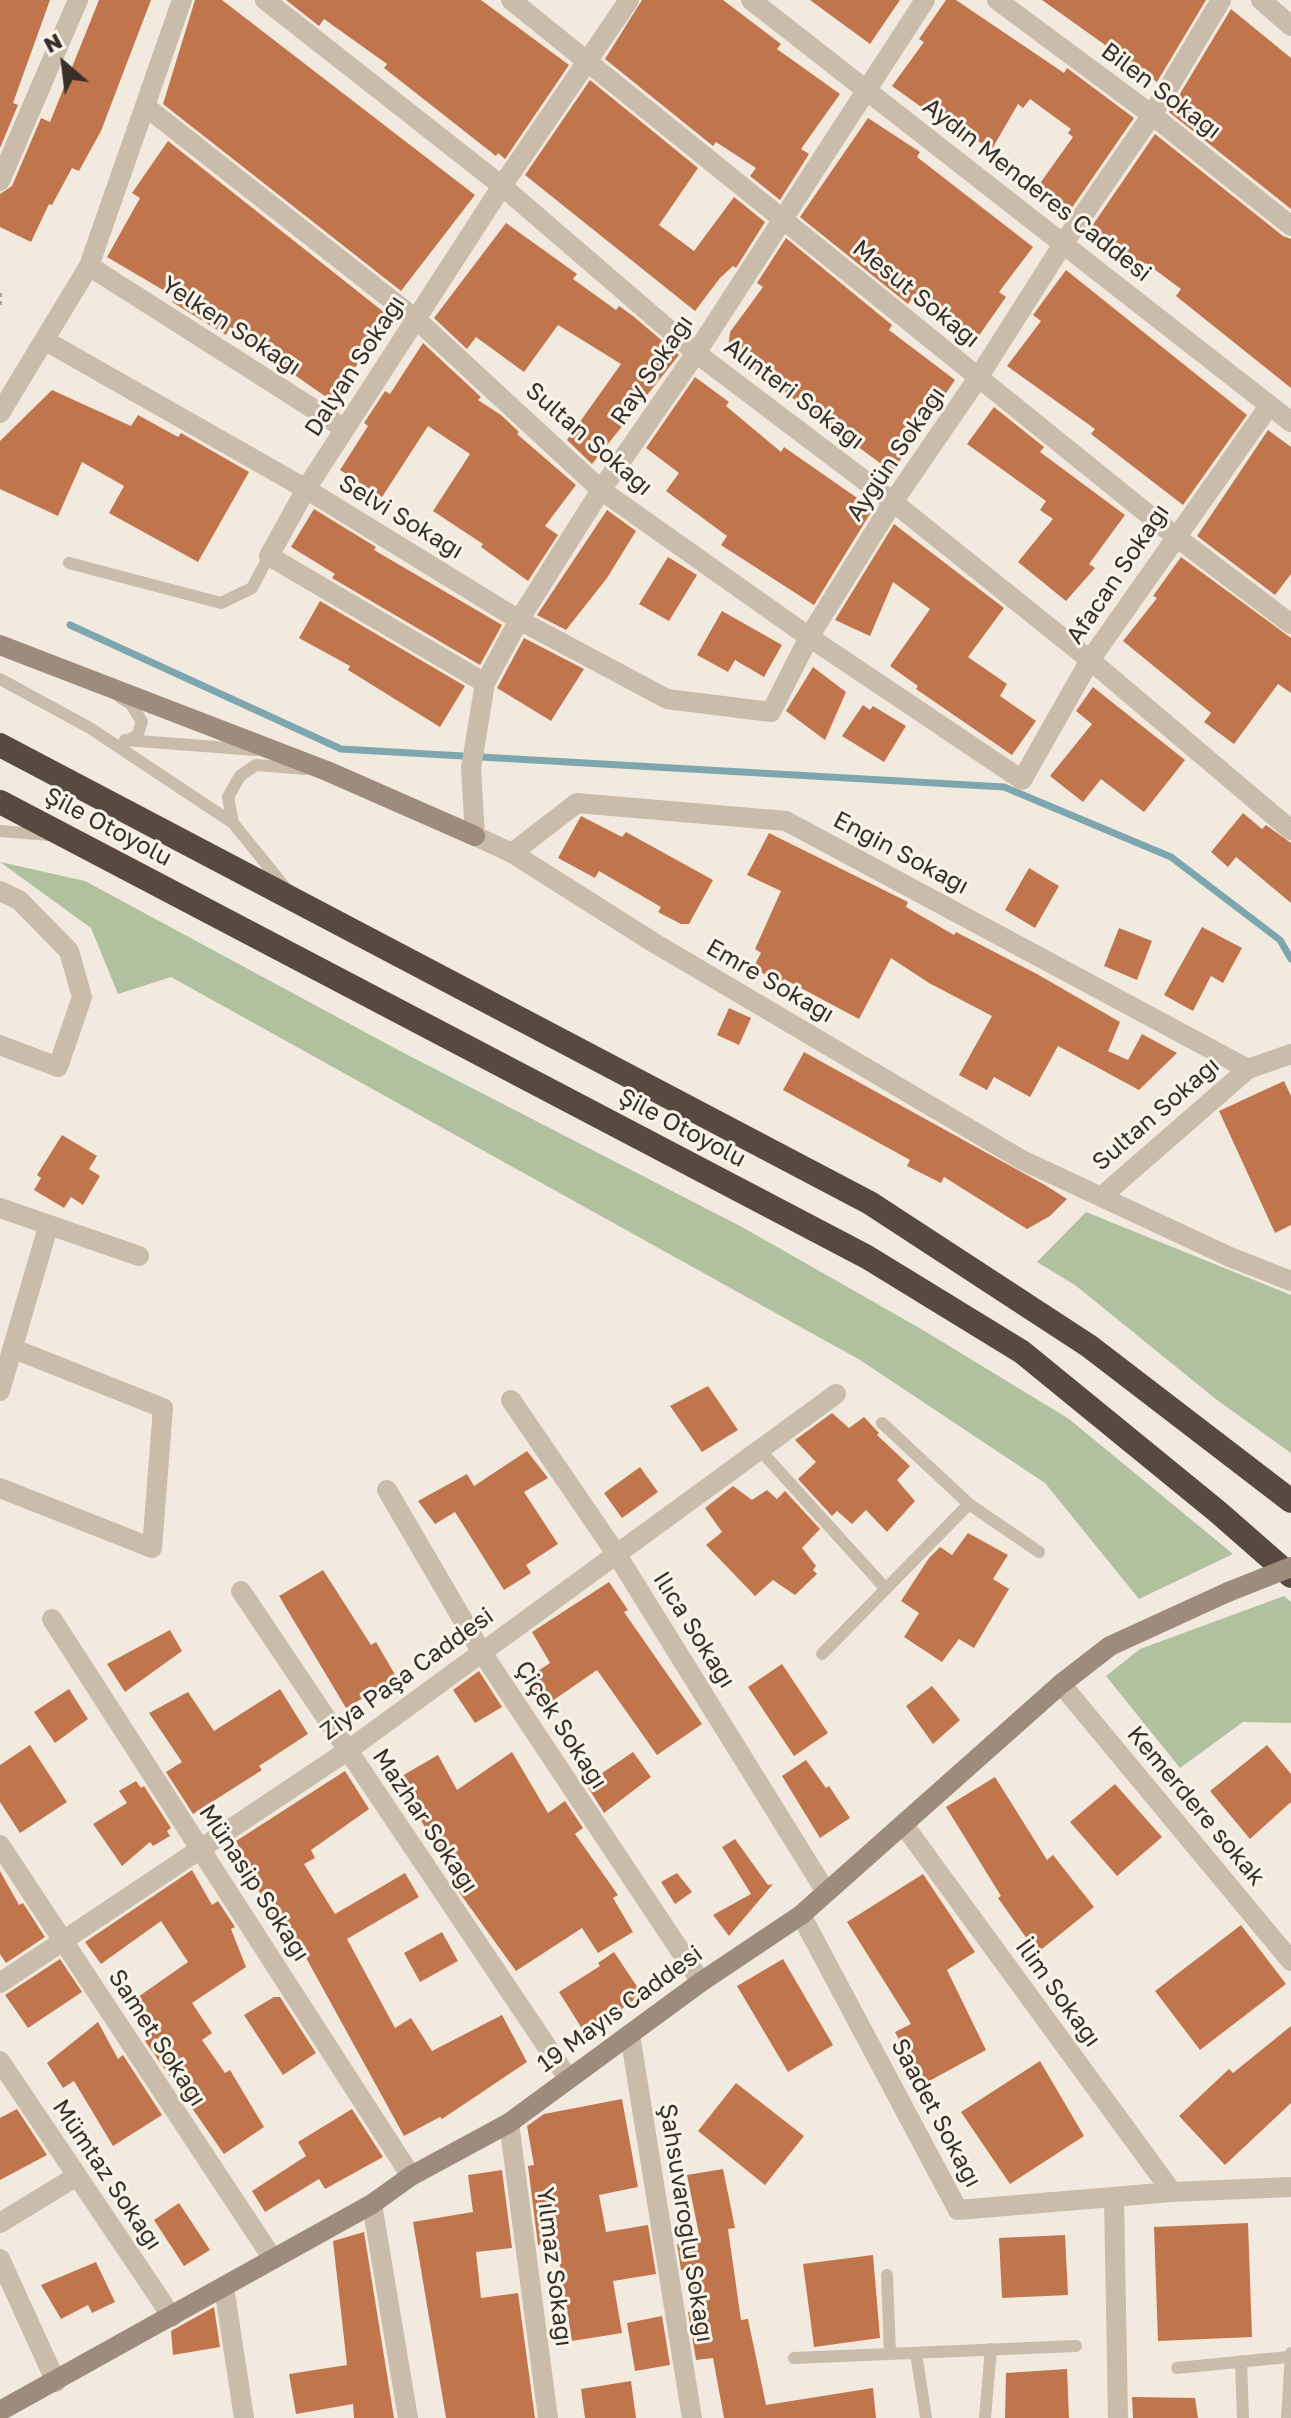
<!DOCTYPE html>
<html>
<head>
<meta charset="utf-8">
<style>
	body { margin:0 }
	#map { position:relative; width:1291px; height:2418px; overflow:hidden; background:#f2eade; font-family:"Golos Text",sans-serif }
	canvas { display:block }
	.north { position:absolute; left:24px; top:24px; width:80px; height:80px; -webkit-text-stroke:6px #f9f4ea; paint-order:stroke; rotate:332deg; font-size:22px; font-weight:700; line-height:32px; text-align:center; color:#372f29 }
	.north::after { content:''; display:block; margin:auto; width:28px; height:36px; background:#372f29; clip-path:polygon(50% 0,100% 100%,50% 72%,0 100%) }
</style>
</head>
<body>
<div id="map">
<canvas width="1291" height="2418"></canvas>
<div class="north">N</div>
</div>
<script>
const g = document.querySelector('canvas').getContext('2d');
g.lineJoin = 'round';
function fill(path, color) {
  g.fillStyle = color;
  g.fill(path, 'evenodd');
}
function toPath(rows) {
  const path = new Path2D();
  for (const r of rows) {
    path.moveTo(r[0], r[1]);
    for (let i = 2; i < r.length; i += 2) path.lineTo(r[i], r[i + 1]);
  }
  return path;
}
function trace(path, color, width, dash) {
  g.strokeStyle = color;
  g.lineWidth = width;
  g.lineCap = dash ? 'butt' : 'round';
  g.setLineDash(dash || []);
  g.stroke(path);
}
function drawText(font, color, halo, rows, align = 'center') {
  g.font = font + ' "Golos Text",sans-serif';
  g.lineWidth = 6;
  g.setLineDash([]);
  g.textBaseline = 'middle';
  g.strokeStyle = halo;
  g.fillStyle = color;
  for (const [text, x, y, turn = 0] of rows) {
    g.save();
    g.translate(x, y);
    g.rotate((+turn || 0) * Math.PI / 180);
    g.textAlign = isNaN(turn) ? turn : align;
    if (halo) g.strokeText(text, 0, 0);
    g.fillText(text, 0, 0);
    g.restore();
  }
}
const green = toPath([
	[0,862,85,881,400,1051,742,1227,923,1330,1069,1419,1233,1554,1139,1599,1045,1483,860,1360,171,977,118,994,91,928],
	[1086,1212,1291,1295,1291,1453,1217,1400,1075,1285,1037,1262],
	[1284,1596,1291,1602,1291,1723,1243,1722,1180,1768,1106,1676,1140,1649]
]);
const stream = toPath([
	[70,625,341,749,1004,787,1171,857,1280,940,1291,959]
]);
const building = toPath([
	[0,0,50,0,13,103,18,105,0,148],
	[99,0,151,0,101,131,79,171,72,168,52,205,49,204,31,242,0,227,0,194,12,186,41,118,50,122],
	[195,0,222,0,475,195,401,291,163,104],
	[286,0,481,0,569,65,505,159,498,153,496,156,384,68,387,64,324,19,319,26],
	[642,0,723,0,781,44,777,49,840,94,801,149,809,154,780,200,750,176,756,168,716,142,713,146,605,59],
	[810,0,900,0,870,44],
	[946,0,956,0,1064,73,1067,68,1134,118,1069,212,1036,189,1073,137,1068,133,1071,129,1030,99,1023,108,1018,104,992,149,938,119,892,86,924,42,919,39],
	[1042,0,1206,0,1157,82],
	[1231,9,1291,58,1291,209,1169,112],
	[590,80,698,168,659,225,694,251,734,197,765,222,736,268,733,266,720,278,695,311,525,175],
	[868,118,920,152,917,157,1033,247,999,292,1006,297,978,337,916,293,908,304,800,217],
	[1155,134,1283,236,1291,239,1291,388,1176,296,1181,289,1146,263,1142,269,1090,229],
	[168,141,390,317,332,401,273,360,276,355,230,327,226,335,172,302,175,297,107,257,140,198,132,193],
	[506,223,577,274,573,279,616,310,619,306,633,316,679,355,592,464,567,440,621,364,558,325,524,372,476,337,467,349,434,318],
	[786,238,892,325,889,330,955,380,892,472,728,350,730,332,763,287,757,283],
	[1066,270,1247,415,1183,505,1091,434,1095,429,1007,366,1041,321,1033,315],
	[423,343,481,397,478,400,501,415,519,432,517,434,576,485,545,526,558,535,528,581,481,547,483,544,433,511,470,454,428,426,382,497,340,470,368,426,364,423,385,391,390,394],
	[695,377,729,402,726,406,781,452,784,447,873,509,814,605,721,545,727,536,666,491,679,473,646,448],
	[52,390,131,426,138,415,178,437,181,433,249,472,198,562,109,513,124,486,82,462,58,516,0,489,0,441],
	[994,407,1044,447,1040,452,1125,515,1089,564,1095,568,1066,601,1018,562,1053,519,1040,510,1046,501,967,444],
	[1268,430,1291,447,1291,574,1275,595,1197,536],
	[314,509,376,547,374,550,502,625,480,665,332,578,335,574,291,547],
	[607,510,636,531,607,578,566,630,537,615],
	[894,524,1004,608,968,657,1007,684,1000,696,1036,721,1012,755,916,689,918,686,890,666,930,609,893,582,870,636,835,620],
	[668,557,697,575,669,621,639,604],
	[1181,557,1291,638,1291,693,1278,684,1234,744,1204,722,1211,713,1123,641,1157,598,1153,596],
	[320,601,465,686,440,727,348,670,350,666,299,638],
	[722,611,782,645,764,677,735,660,728,672,697,655],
	[524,638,584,669,551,721,497,688],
	[813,667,846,692,825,740,786,711],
	[1093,687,1185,760,1144,812,1101,779,1083,802,1050,776,1092,724,1076,711],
	[863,705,870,710,873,706,906,726,884,762,842,736],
	[1243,813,1262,829,1266,825,1291,843,1291,903,1236,857,1228,867,1211,852],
	[581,816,622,837,626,832,713,880,689,924,681,924,658,912,661,907,599,871,595,878,558,858],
	[769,833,908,902,906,907,954,935,956,932,1037,974,1120,1022,1108,1051,1128,1060,1142,1034,1177,1053,1139,1090,1058,1046,1030,1097,994,1077,987,1090,959,1075,992,1016,929,983,891,958,859,1019,784,979,781,983,753,968,761,953,755,949,781,891,747,875],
	[1029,868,1059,886,1035,928,1005,910],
	[1202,927,1242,948,1223,983,1211,976,1193,1011,1164,995],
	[1119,928,1152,941,1137,980,1104,966],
	[729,1008,751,1018,739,1045,717,1035],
	[804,1052,1045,1185,1067,1199,1050,1216,1027,1229,944,1177,941,1183,907,1166,910,1160,783,1090],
	[1284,1081,1291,1096,1291,1225,1275,1233,1219,1111],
	[62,1135,97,1156,89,1169,100,1176,83,1205,71,1197,64,1208,34,1190,41,1178,37,1175],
	[708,1386,738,1430,702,1452,670,1406],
	[832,1413,849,1428,864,1417,879,1433,877,1435,910,1466,897,1480,915,1501,887,1532,866,1510,852,1524,837,1511,832,1516,798,1479,816,1462,795,1440],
	[527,1451,548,1478,524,1492,558,1544,526,1565,531,1573,504,1590,455,1512,435,1524,418,1501,467,1474,474,1486],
	[640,1467,658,1492,622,1518,604,1493],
	[733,1486,752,1500,767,1490,777,1499,785,1491,820,1529,802,1548,816,1566,813,1570,817,1574,795,1595,773,1580,755,1596,706,1545,722,1532,705,1508],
	[968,1533,1008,1555,993,1579,1009,1589,974,1648,959,1639,942,1662,904,1637,919,1613,901,1601,929,1558,940,1547,952,1555],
	[323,1570,371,1645,376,1642,397,1678,346,1708,279,1596],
	[609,1582,628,1610,624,1612,702,1724,657,1755,597,1670,545,1706,526,1679,550,1663,532,1632],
	[170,1630,182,1651,125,1692,107,1664],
	[782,1664,828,1733,794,1756,748,1687],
	[479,1671,502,1707,475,1723,453,1690],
	[932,1686,960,1720,933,1744,906,1706],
	[69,1689,88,1719,55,1743,34,1712],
	[280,1689,308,1734,259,1766,262,1770,193,1814,166,1772,182,1762,149,1713,188,1692,214,1731],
	[30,1745,67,1802,20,1833,0,1802,0,1765],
	[1267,1745,1291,1774,1291,1802,1250,1839,1210,1791],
	[512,1752,548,1813,565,1801,583,1828,575,1834,618,1895,613,1898,633,1932,598,1953,582,1928,516,1971,451,1881,450,1873,453,1871,395,1780,438,1755,457,1790],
	[633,1752,651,1777,604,1813,586,1784],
	[806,1760,826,1788,829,1786,850,1818,820,1838,782,1776],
	[345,1771,369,1809,311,1850,315,1858,304,1864,335,1914,405,1873,419,1897,347,1939,395,2028,411,2018,432,2051,502,2015,527,2062,442,2119,440,2117,404,2136,288,1925,282,1929,235,1852,240,1849,236,1841],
	[995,1777,1047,1860,1053,1855,1094,1907,1037,1953,998,1898,1001,1896,946,1807],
	[136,1781,141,1788,144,1786,171,1828,167,1831,170,1836,153,1846,150,1842,122,1866,93,1824,127,1803,119,1791],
	[1115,1784,1162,1837,1117,1876,1070,1822],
	[735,1839,768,1885,773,1884,729,1936,713,1915,751,1894,722,1847],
	[192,1870,212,1905,218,1901,235,1927,231,1929,246,1967,192,2003,212,2033,202,2040,225,2073,230,2070,264,2127,224,2154,145,2041,151,2037,128,2004,188,1962,161,1921,101,1964,85,1942],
	[0,1871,19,1905,23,1903,45,1937,6,1963,0,1954],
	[677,1873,692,1892,675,1904,661,1882],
	[923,1874,975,1952,947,1970,986,2050,922,2085,895,2032,911,2024,847,1922],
	[1241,1925,1286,1984,1200,2050,1155,1991],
	[442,1932,458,1961,420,1982,404,1953],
	[614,1952,642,1994,586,2035,559,1992,600,1966,598,1963],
	[60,1959,82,1992,28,2028,5,1995],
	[783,1959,833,2045,788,2072,737,1986],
	[274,1997,280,1997,316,2053,283,2075,244,2015],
	[98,2022,118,2059,123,2055,162,2115,113,2146,74,2081,63,2088,47,2063],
	[1291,2026,1291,2103,1225,2165,1179,2116,1229,2069,1233,2073],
	[1040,2061,1084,2136,1010,2184,961,2112],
	[736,2083,804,2136,765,2185,698,2131],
	[622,2099,638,2187,599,2195,606,2232,648,2225,656,2274,613,2281,622,2333,572,2341,556,2241,538,2245,528,2166,534,2165,527,2126,544,2114],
	[17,2109,47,2155,0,2180,0,2118],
	[352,2109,383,2157,325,2189,319,2179,265,2212,252,2191,306,2156,298,2142],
	[723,2169,735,2228,728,2229,741,2320,748,2319,766,2405,873,2388,876,2418,724,2418,713,2358,696,2360,688,2312,694,2311,688,2269,681,2270,677,2244,700,2239,687,2175],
	[502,2170,512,2248,476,2252,481,2298,518,2293,535,2418,446,2418,413,2222,473,2212,468,2175],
	[179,2203,210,2250,184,2266,154,2220],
	[1248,2223,1252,2337,1158,2341,1154,2227],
	[364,2232,394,2418,354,2418,353,2404,296,2414,289,2374,347,2365,333,2241],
	[1065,2235,1068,2295,1002,2298,999,2238],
	[873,2255,880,2338,814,2347,803,2264],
	[96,2262,115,2302,92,2313,88,2305,61,2319,41,2285],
	[214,2307,220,2347,173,2355,171,2331],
	[662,2316,670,2365,635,2371,627,2323],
	[1067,2369,1069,2418,1005,2418,1006,2373],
	[631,2381,636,2418,585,2418,581,2389],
	[1132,2397,1195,2398,1198,2418,1133,2418]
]);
const path = toPath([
	[0,293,0,307]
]);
const lane = toPath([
	[69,563,221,603,252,588,269,556],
	[0,679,90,728,233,823,288,891],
	[121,698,131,704,142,722,137,736,128,740],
	[125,740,256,750],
	[233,823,228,797,240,776,256,765,306,769],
	[0,831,49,835],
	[882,1423,969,1504,1039,1552],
	[760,1450,886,1589],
	[822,1654,969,1504],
	[887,2275,890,2354],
	[916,2353,926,2418],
	[794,2358,1076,2346],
	[1241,2361,1243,2418],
	[1177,2368,1288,2357],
	[985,2418,991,2349],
	[1287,2418,1291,2353]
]);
const street = toPath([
	[265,0,502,186,696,353,893,502,1090,660,1291,830],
	[511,0,1175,536,1291,624],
	[751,0,1291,422],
	[925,0,696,353,601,490,519,620,485,683,471,768,475,836,512,853,656,944,1022,1160,1230,1257,1291,1281],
	[997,0,1152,115,1291,226],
	[1261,0,1291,26],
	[145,106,417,320,601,490,809,637,1022,780,1090,660,1269,406],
	[0,181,78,0],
	[89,266,345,429],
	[46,341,306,489,519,620,667,699,771,712,809,637,893,502,978,378,1063,244,1152,115,1221,0],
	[0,413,89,266,182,0],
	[485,683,269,556,306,489,502,186,629,0],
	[512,853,577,803,786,821,1248,1069],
	[0,891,19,900,69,951,82,997,58,1067,0,1045],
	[1101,1197,1248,1069,1291,1054],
	[0,1208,139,1256],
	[0,1391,48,1227],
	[511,1400,617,1555,826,1892],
	[0,1488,152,1548,163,1408,14,1349],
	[387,1490,481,1651,701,1982],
	[241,1591,568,2078],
	[52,1619,411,2176],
	[1061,1684,1291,1961],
	[903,1824,1172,2192],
	[0,1845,273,2259],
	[801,1915,958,2210,1172,2192,1291,2187],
	[0,1983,347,1751,836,1394],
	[630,2035,692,2418],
	[0,2061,172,2317],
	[509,2123,548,2418],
	[1114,2197,1118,2418],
	[372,2204,408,2418],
	[0,2223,77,2176],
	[0,2259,56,2382],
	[224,2287,244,2418]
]);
const secondary = toPath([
	[0,645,327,771,475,836],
	[0,2411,372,2204,411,2176,509,2123,701,1982,801,1915,1061,1684,1110,1646,1228,1592]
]);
const highway = toPath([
	[0,745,870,1203,1089,1346,1291,1501],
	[0,802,867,1257,1022,1352,1218,1512,1291,1576]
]);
const secondaryBridge = toPath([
	[1228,1592,1291,1567]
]);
const streetNames = [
	["Bilen Sokağı",1161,91,37],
	["Aydın Menderes Caddesi",1037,190,38],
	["Mesut Sokağı",916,294,39],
	["Yelken Sokağı",231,326,33],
	["Dalyan Sokağı",355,366,-57],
	["Ray Sokağı",652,370,-56],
	["Alınteri Sokağı",794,394,37],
	["Sultan Sokağı",589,439,41],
	["Aygün Sokağı",896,454,-56],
	["Selvi Sokağı",401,517,31],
	["Afacan Sokağı",1118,574,-56],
	["Şile Otoyolu",108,827,28],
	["Engin Sokağı",901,853,28],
	["Emre Sokağı",770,981,30],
	["Sultan Sokağı",1156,1114,-41],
	["Şile Otoyolu",682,1128,28],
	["Ilıca Sokağı",694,1630,58],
	["Ziya Paşa Caddesi",407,1674,-36],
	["Çiçek Sokağı",561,1725,57],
	["Kemerdere sokak",1196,1806,50],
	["Mazhar Sokağı",425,1821,56],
	["Münasip Sokağı",254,1883,57],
	["İlim Sokağı",1058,1993,54],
	["19 Mayıs Caddesi",620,2009,-36],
	["Samet Sokağı",157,2038,57],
	["Saadet Sokağı",936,2113,62],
	["Mümtaz Sokağı",107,2175,56],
	["Şahsuvaroğlu Sokağı",686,2223,81],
	["Yılmaz Sokağı",554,2267,83]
];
fill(green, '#b1c09e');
trace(stream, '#7ea6ae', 7);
fill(building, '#c1754d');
trace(path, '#b5a694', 4, [4, 4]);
trace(lane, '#c9bcaa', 12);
trace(street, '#c9bcaa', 20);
trace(secondary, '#9d8b7c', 20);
trace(highway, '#584a41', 24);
trace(secondaryBridge, '#9d8b7c', 20);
drawText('24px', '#372f29', '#f9f4ea', streetNames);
</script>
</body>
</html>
